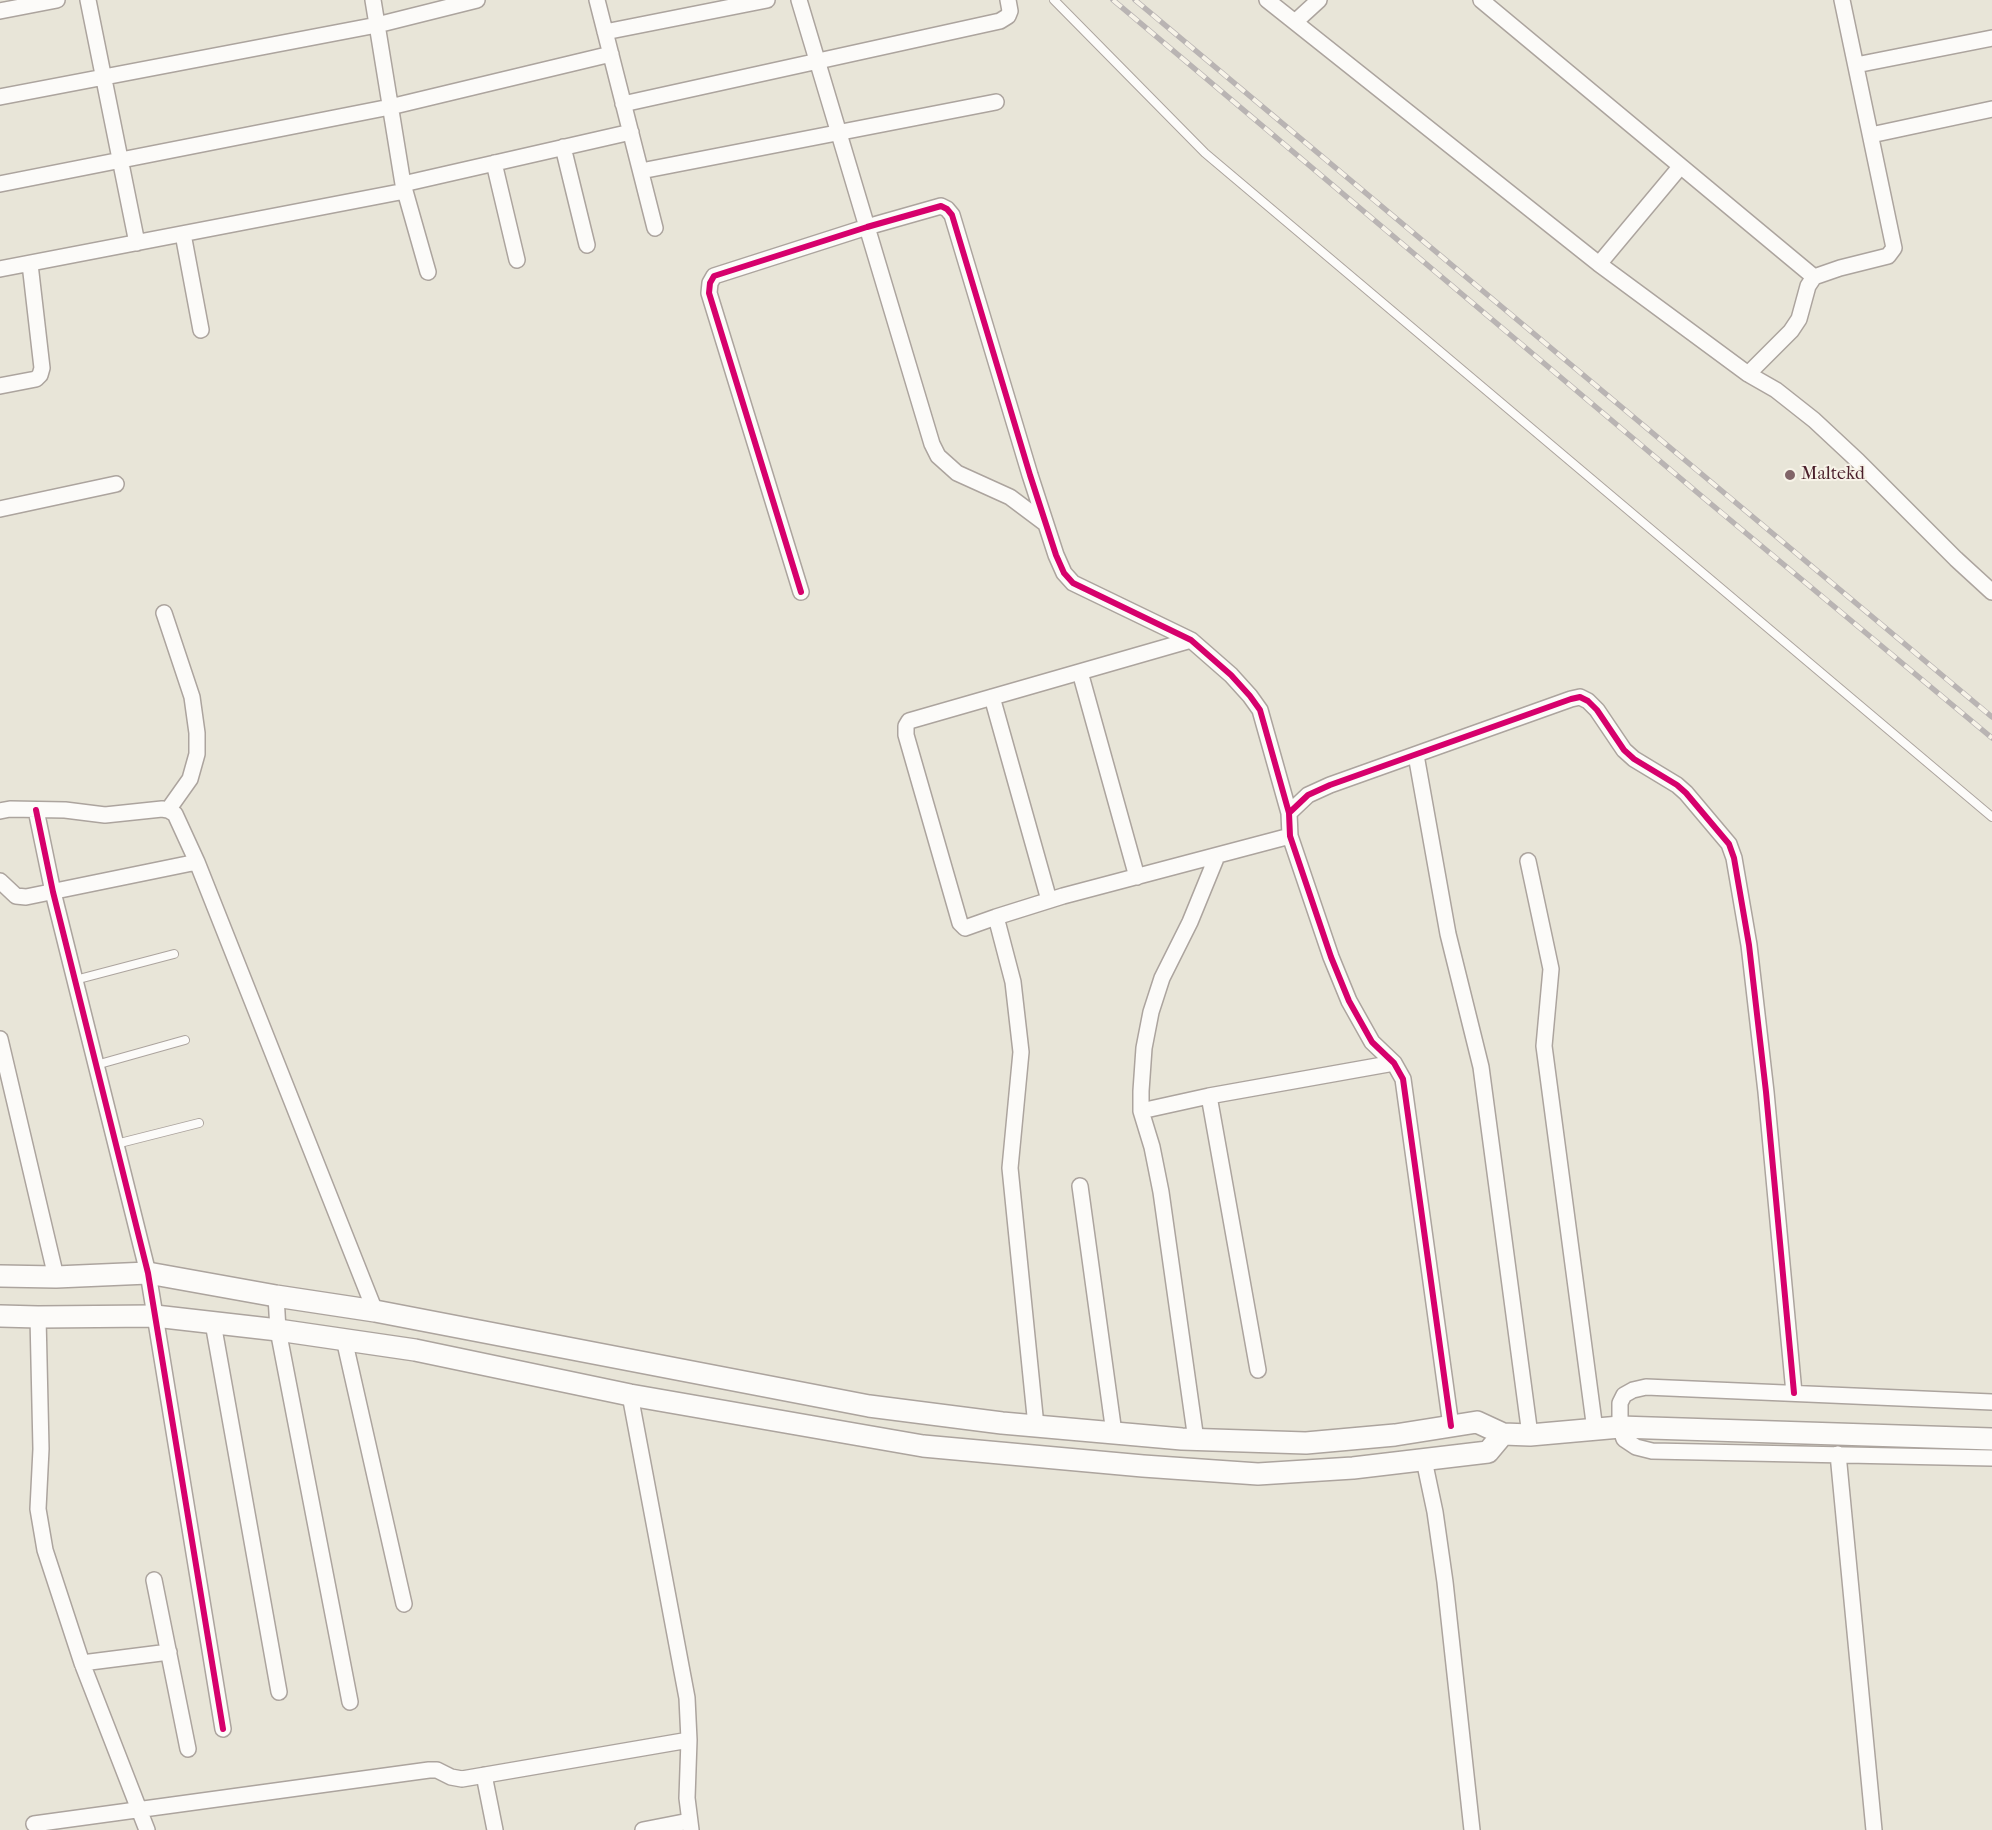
<!DOCTYPE html>
<html>
<head>
<meta charset="utf-8">
<style>
	body { margin:0 }
	canvas { display:block; background:#e8e5d8 }
</style>
</head>
<body>
<canvas width="1992" height="1830"></canvas>
<script>
const g = document.querySelector('canvas').getContext('2d');
g.lineJoin = 'round';
function toPath(rows) {
  const path = new Path2D();
  for (const r of rows) {
    path.moveTo(r[0], r[1]);
    for (let i = 2; i < r.length; i += 2) path.lineTo(r[i], r[i + 1]);
  }
  return path;
}
function trace(path, color, width, dash) {
  g.strokeStyle = color;
  g.lineWidth = width;
  g.lineCap = dash ? 'butt' : 'round';
  g.setLineDash(dash || []);
  g.stroke(path);
}
function drawText(font, color, halo, rows, align = 'center') {
  g.font = font + ' "IM FELL French Canon",serif';
  g.lineWidth = 4;
  g.setLineDash([]);
  g.textBaseline = 'middle';
  g.strokeStyle = halo;
  g.fillStyle = color;
  for (const [text, x, y, turn = 0] of rows) {
    g.save();
    g.translate(x, y);
    g.rotate((+turn || 0) * Math.PI / 180);
    g.textAlign = isNaN(turn) ? turn : align;
    if (halo) g.strokeText(text, 0, 0);
    g.fillText(text, 0, 0);
    g.restore();
  }
}
const lane = toPath([
	[1054,0,1205,153,1992,817],
	[75,980,174,954],
	[96,1065,185,1040],
	[116,1144,199,1123]
]);
const street = toPath([
	[88,0,137,243],
	[373,0,403,184,428,272],
	[597,0,655,228],
	[799,0,932,444,938,456,957,473,1010,497,1046,524],
	[1267,0,1599,264,1748,374,1776,390,1814,420,1858,461,1956,559,1992,592],
	[1481,0,1814,277],
	[0,11,57,0],
	[1295,22,1319,0],
	[605,32,767,0],
	[1856,65,1992,38],
	[0,97,377,25,477,0],
	[623,104,1000,21,1008,16,1010,11,1008,0],
	[1871,135,1992,109],
	[563,147,587,245],
	[494,163,517,260],
	[641,171,996,102],
	[0,184,390,107,611,54],
	[403,184,631,132],
	[183,234,201,330],
	[1599,264,1680,167],
	[0,269,405,191],
	[1748,374,1791,331,1799,319,1808,286,1814,277,1840,268,1888,256,1894,248,1842,0],
	[0,386,36,379,40,375,42,368,30,264],
	[0,509,116,484],
	[801,592,709,293,710,283,714,276,867,227,941,206,947,209,952,215,1030,475,1056,555,1064,573,1073,583,1191,640,1231,675,1250,696,1260,710,1289,813],
	[164,613,192,697,197,733,197,754,190,779,168,810],
	[1080,672,1137,877],
	[992,697,1049,900],
	[1416,755,1448,934,1481,1067,1530,1435],
	[36,810,53,892,148,1273,223,1729],
	[0,811,10,809,65,810,105,815,162,809,168,810,175,814,197,862,375,1311],
	[1528,861,1551,969,1544,1046,1595,1430],
	[0,881,16,896,26,897,197,862],
	[996,917,965,928,960,923,906,735,906,726,909,721,1191,640],
	[0,1039,56,1277],
	[1209,1096,1258,1370],
	[1141,1111,1209,1096,1394,1063],
	[1080,1186,1114,1433],
	[276,1296,278,1330,350,1702],
	[38,1317,41,1449,38,1509,45,1550,82,1663,147,1830],
	[213,1323,279,1692],
	[344,1339,404,1604],
	[630,1395,687,1698,689,1740,687,1798,691,1830],
	[1992,1402,1646,1387,1633,1390,1624,1395,1620,1403,1620,1427,1624,1439,1636,1447,1652,1451,1992,1458],
	[1036,1426,1010,1168,1021,1052,1013,982,996,917,1063,896,1290,836],
	[1451,1426,1403,1079,1394,1063,1372,1042,1349,1001,1331,957,1290,836,1289,813,1308,795,1330,785,1571,699,1580,697,1588,701,1597,710,1624,750,1634,759,1677,785,1686,793,1729,844,1734,858,1749,945,1766,1092,1794,1393],
	[1196,1440,1161,1192,1152,1147,1141,1111,1141,1091,1144,1048,1151,1012,1162,978,1190,922,1217,856],
	[1838,1454,1874,1830],
	[1424,1460,1435,1512,1445,1582,1472,1830],
	[154,1580,188,1749],
	[82,1663,169,1652],
	[484,1775,495,1830],
	[34,1824,429,1770,437,1770,451,1777,462,1779,689,1740],
	[643,1830,689,1821]
]);
const secondary = toPath([
	[0,1276,56,1277,148,1273,276,1296,375,1311,869,1406,1002,1423,1182,1439,1306,1443,1395,1435,1477,1422,1503,1434,1530,1435,1620,1427,1992,1439],
	[0,1316,38,1317,155,1316,278,1330,415,1350,630,1395,923,1446,1143,1466,1258,1474,1353,1468,1488,1452,1503,1434]
]);
const rail = toPath([
	[1113,0,1705,499,1992,738],
	[1135,0,1992,717]
]);
const cycleway = toPath([
	[801,592,709,293,710,283,714,276,867,227,941,206,947,209,952,215,1030,475,1056,555,1064,573,1073,583,1191,640,1231,675,1250,696,1260,710,1289,813],
	[36,810,53,892,148,1273,223,1729],
	[1451,1426,1403,1079,1394,1063,1372,1042,1349,1001,1331,957,1290,836,1289,813,1308,795,1330,785,1571,699,1580,697,1588,701,1597,710,1624,750,1634,759,1677,785,1686,793,1729,844,1734,858,1749,945,1766,1092,1794,1393]
]);
const markers = [
	[1790,475,6,"#816468"]
];
const poiNames = [
	["Maltekd",1801,475]
];
trace(lane, '#aca49e', 10);
trace(street, '#aca49e', 18);
trace(secondary, '#aca49e', 24);
trace(lane, '#fcfbf9', 8);
trace(street, '#fcfbf9', 15);
trace(secondary, '#fcfbf9', 21);
trace(rail, '#b9b4b3', 5.5);
trace(rail, '#f7f3e8', 4, [11]);
trace(cycleway, '#d6006c', 6);
for (const [x, y, r, color] of markers) {
  const dot = new Path2D();
  dot.arc(x, y, r, 0, 2 * Math.PI);
  g.fillStyle = color;
  g.fill(dot);
  trace(dot, '#f7f3e8', 2);
}
drawText('18px', '#4a1f2b', '#f7f3e8', poiNames, 'left');
</script>
</body>
</html>
